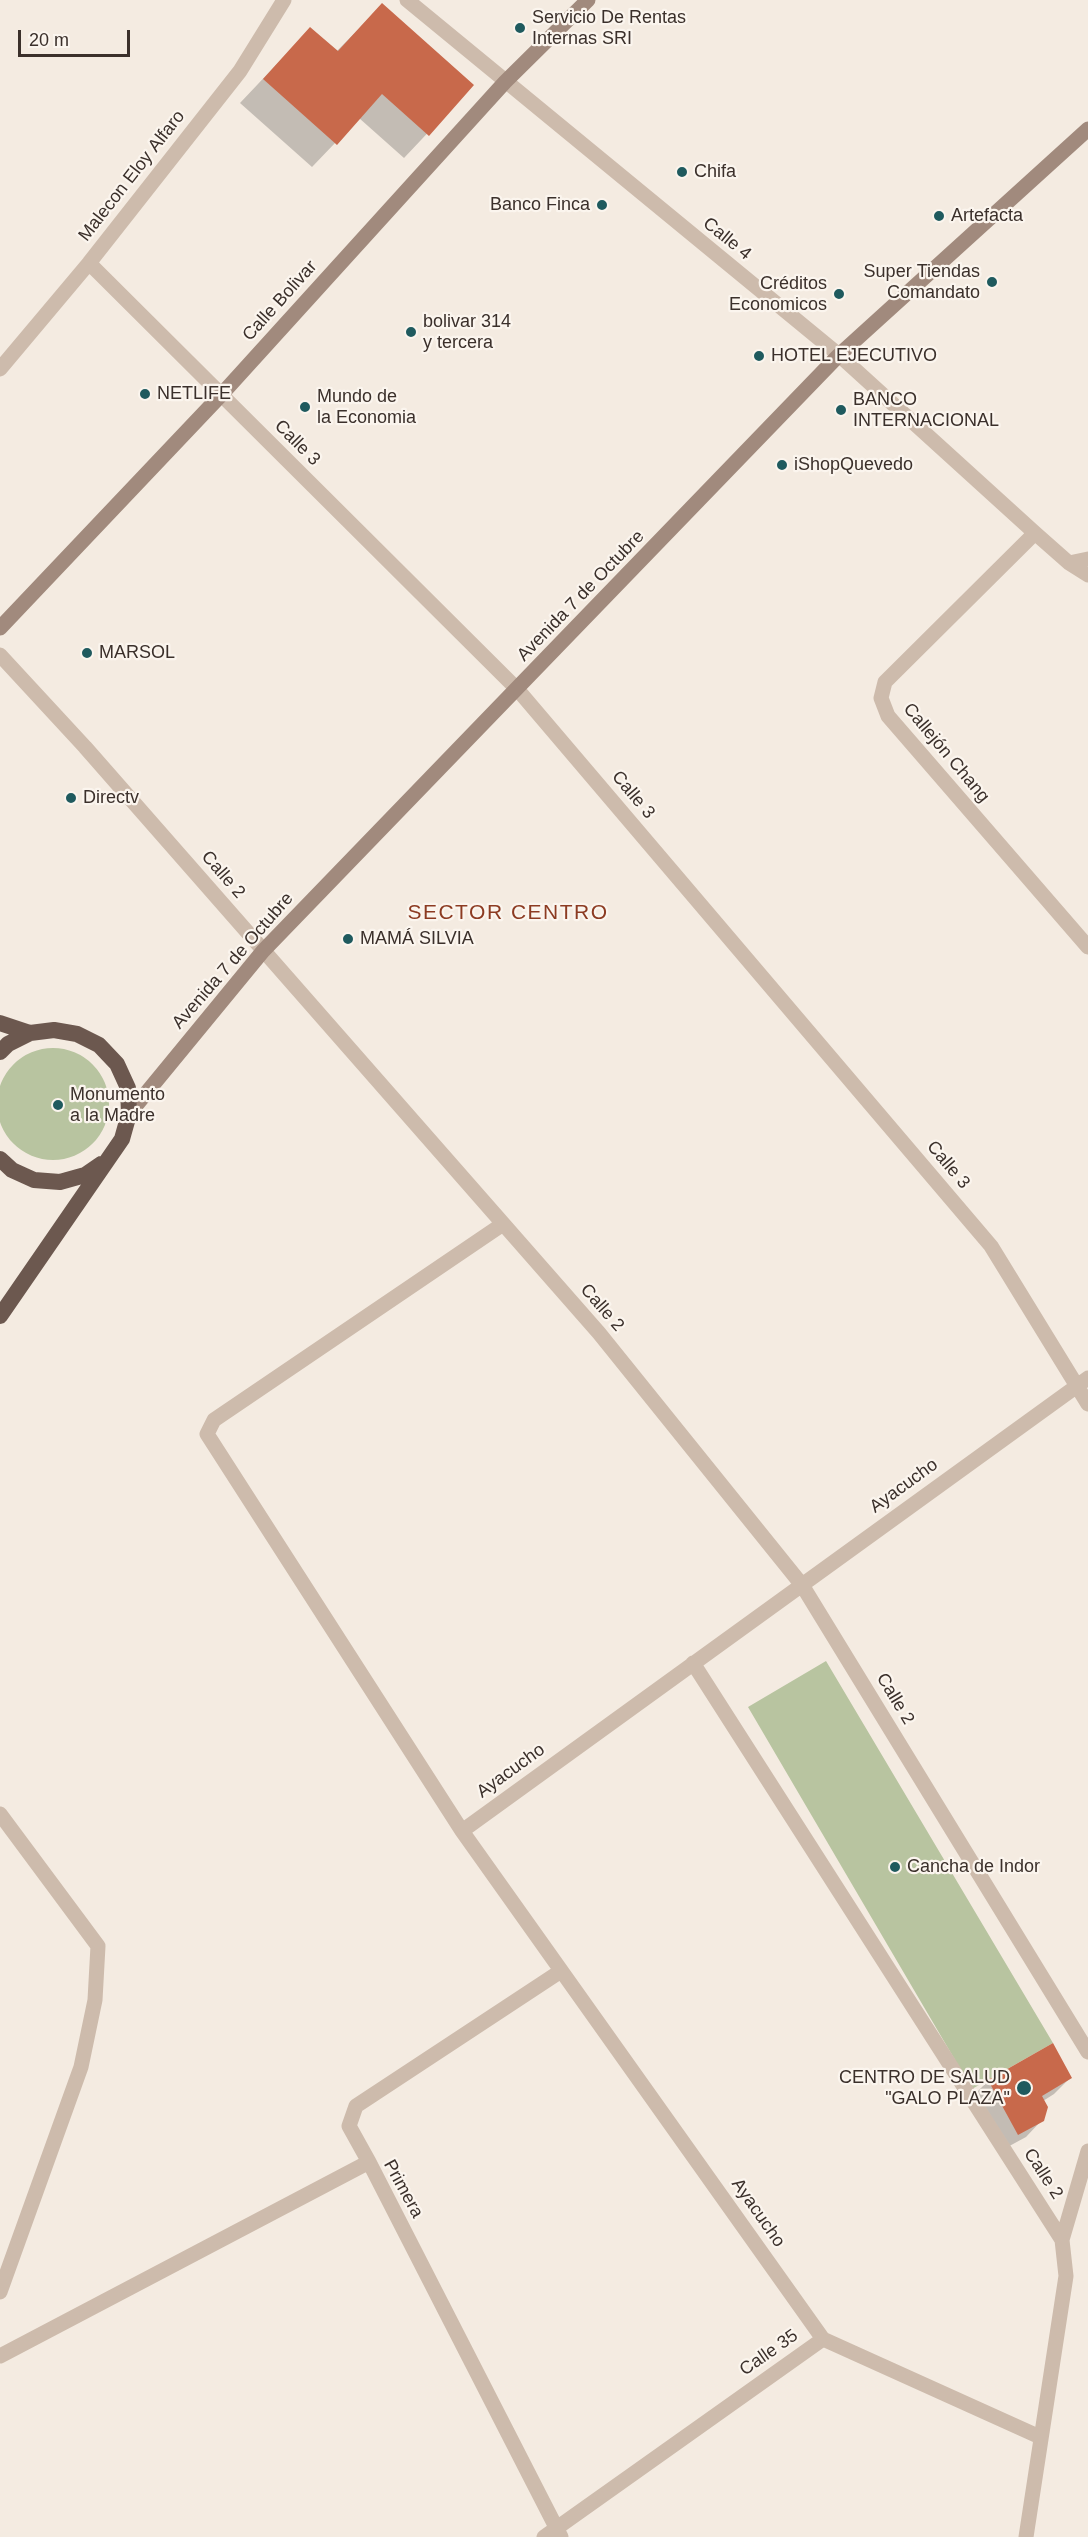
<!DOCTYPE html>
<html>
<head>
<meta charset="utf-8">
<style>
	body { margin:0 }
	#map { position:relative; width:1088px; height:2537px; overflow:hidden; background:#f4ebe1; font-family:Arial,sans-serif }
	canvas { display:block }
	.scale { position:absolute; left:18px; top:30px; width:112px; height:27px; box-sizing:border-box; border:3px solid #3b302b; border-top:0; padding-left:8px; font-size:18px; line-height:21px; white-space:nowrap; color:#3b302b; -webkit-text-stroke:4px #fbf5ee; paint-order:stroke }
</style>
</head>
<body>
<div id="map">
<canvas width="1088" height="2537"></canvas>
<div class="scale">20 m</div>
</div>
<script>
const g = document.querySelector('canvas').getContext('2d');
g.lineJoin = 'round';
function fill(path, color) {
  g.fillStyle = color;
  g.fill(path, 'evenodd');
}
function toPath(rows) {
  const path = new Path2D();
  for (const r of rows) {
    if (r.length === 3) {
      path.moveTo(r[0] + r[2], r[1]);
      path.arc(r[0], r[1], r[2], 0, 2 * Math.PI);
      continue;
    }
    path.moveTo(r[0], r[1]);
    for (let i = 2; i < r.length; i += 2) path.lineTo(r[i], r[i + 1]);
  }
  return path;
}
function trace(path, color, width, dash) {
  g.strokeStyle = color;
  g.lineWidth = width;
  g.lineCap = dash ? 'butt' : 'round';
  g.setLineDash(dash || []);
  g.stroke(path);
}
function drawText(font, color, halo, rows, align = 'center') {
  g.font = font + ' Arial,sans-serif';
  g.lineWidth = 4.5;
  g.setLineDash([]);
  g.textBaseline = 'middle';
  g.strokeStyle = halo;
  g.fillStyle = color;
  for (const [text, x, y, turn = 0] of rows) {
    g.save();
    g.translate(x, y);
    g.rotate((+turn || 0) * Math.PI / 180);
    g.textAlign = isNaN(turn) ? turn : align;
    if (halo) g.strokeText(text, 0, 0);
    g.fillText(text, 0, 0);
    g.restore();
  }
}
const green = toPath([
	[53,1104,56],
	[826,1661,1053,2043,972,2089,748,1707]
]);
const shadow = toPath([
	[382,5,472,86,404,158,359,118,312,167,240,103,310,29,336,52],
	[1052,2045,1070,2078,1054,2094,1043,2101,1042,2120,1026,2137,1002,2150,972,2097,988,2081]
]);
const building = toPath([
	[382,3,474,85,429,136,382,94,337,145,263,79,310,27,338,51],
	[1053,2043,1072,2078,1042,2096,1048,2107,1044,2121,1018,2135,988,2080]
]);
const minor = toPath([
	[407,0,839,355,1035,533,1069,563,1088,575],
	[89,263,518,690,991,1246,1088,1404],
	[0,369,89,263,240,71,284,0],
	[1035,533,885,682,881,698,888,716,1088,947],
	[1069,563,1088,559],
	[0,655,85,747,599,1333,802,1585,1088,2052],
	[693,1663,1062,2240,1066,2276,1026,2537],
	[0,1814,98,1946,95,2000,81,2067,0,2292],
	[462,1831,207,1434,214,1420,503,1224],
	[369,2162,349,2126,356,2106,561,1971],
	[1062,2240,1088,2151],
	[823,2339,462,1831,1088,1378],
	[0,2356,369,2162,561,2537],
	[544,2537,823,2339,1040,2437]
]);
const secondary = toPath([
	[0,628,221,395,505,82,588,0],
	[129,1114,263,951,839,355,1088,129]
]);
const trunk = toPath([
	[0,1023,30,1033],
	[0,1052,8,1044,30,1033,54,1030,77,1034,99,1045,117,1064,128,1088,129,1114,122,1139,0,1316],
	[0,1159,12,1170,34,1180,60,1182,85,1175,101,1164]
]);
const markers = [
	[520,28,6,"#1f5a5e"],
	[682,172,6,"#1f5a5e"],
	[602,205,6,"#1f5a5e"],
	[939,216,6,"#1f5a5e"],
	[992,282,6,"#1f5a5e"],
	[839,294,6,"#1f5a5e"],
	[411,332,6,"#1f5a5e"],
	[759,356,6,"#1f5a5e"],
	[145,394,6,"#1f5a5e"],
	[305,407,6,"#1f5a5e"],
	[841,410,6,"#1f5a5e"],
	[782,465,6,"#1f5a5e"],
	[87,653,6,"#1f5a5e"],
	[71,798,6,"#1f5a5e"],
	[348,939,6,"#1f5a5e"],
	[58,1105,6,"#1f5a5e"],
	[895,1867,6,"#1f5a5e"],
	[1024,2088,8,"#1f5a5e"]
];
const poiNames = [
	["Servicio De Rentas",532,18],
	["Internas SRI",532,39],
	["Chifa",694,172],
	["Banco Finca",590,205,"right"],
	["Artefacta",951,216],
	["Super Tiendas",980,272,"right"],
	["Comandato",980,293,"right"],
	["Créditos",827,284,"right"],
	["Economicos",827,305,"right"],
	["bolivar 314",423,322],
	["y tercera",423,343],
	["HOTEL EJECUTIVO",771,356],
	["NETLIFE",157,394],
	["Mundo de",317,397],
	["la Economia",317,418],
	["BANCO",853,400],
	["INTERNACIONAL",853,421],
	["iShopQuevedo",794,465],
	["MARSOL",99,653],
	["Directv",83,798],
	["MAMÁ SILVIA",360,939],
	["Monumento",70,1095],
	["a la Madre",70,1116],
	["Cancha de Indor",907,1867],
	["CENTRO DE SALUD",1010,2078,"right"],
	["\"GALO PLAZA\"",1010,2099,"right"]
];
const streetNames = [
	["Malecon Eloy Alfaro",132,176,-52],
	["Calle 4",727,239,39],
	["Calle Bolivar",280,301,-48],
	["Calle 3",297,443,45],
	["Avenida 7 de Octubre",581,596,-46],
	["Callejón Chang",946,753,50],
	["Calle 3",633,795,50],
	["Calle 2",223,875,49],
	["Avenida 7 de Octubre",233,961,-49],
	["Calle 3",948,1165,50],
	["Calle 2",602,1308,49],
	["Ayacucho",904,1486,-36],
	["Calle 2",895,1699,59],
	["Ayacucho",511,1771,-36],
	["Calle 2",1043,2174,57],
	["Primera",403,2189,61],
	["Ayacucho",758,2213,55],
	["Calle 35",769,2353,-35]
];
const quarterNames = [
	["SECTOR CENTRO",508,913]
];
fill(green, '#b8c4a0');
fill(shadow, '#0003');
fill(building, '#c8694b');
trace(minor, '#cdbbac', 15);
trace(secondary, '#a18a7d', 15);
trace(trunk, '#6c584f', 16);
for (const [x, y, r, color] of markers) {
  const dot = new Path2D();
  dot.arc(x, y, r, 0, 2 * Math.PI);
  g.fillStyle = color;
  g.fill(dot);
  trace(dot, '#fbf5ee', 2);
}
drawText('18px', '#3b302b', '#fbf5ee', poiNames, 'left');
drawText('18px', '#3b302b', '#fbf5ee', streetNames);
g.letterSpacing = '1.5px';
drawText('21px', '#8c3b22', '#fbf5ee', quarterNames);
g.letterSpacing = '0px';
</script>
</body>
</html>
